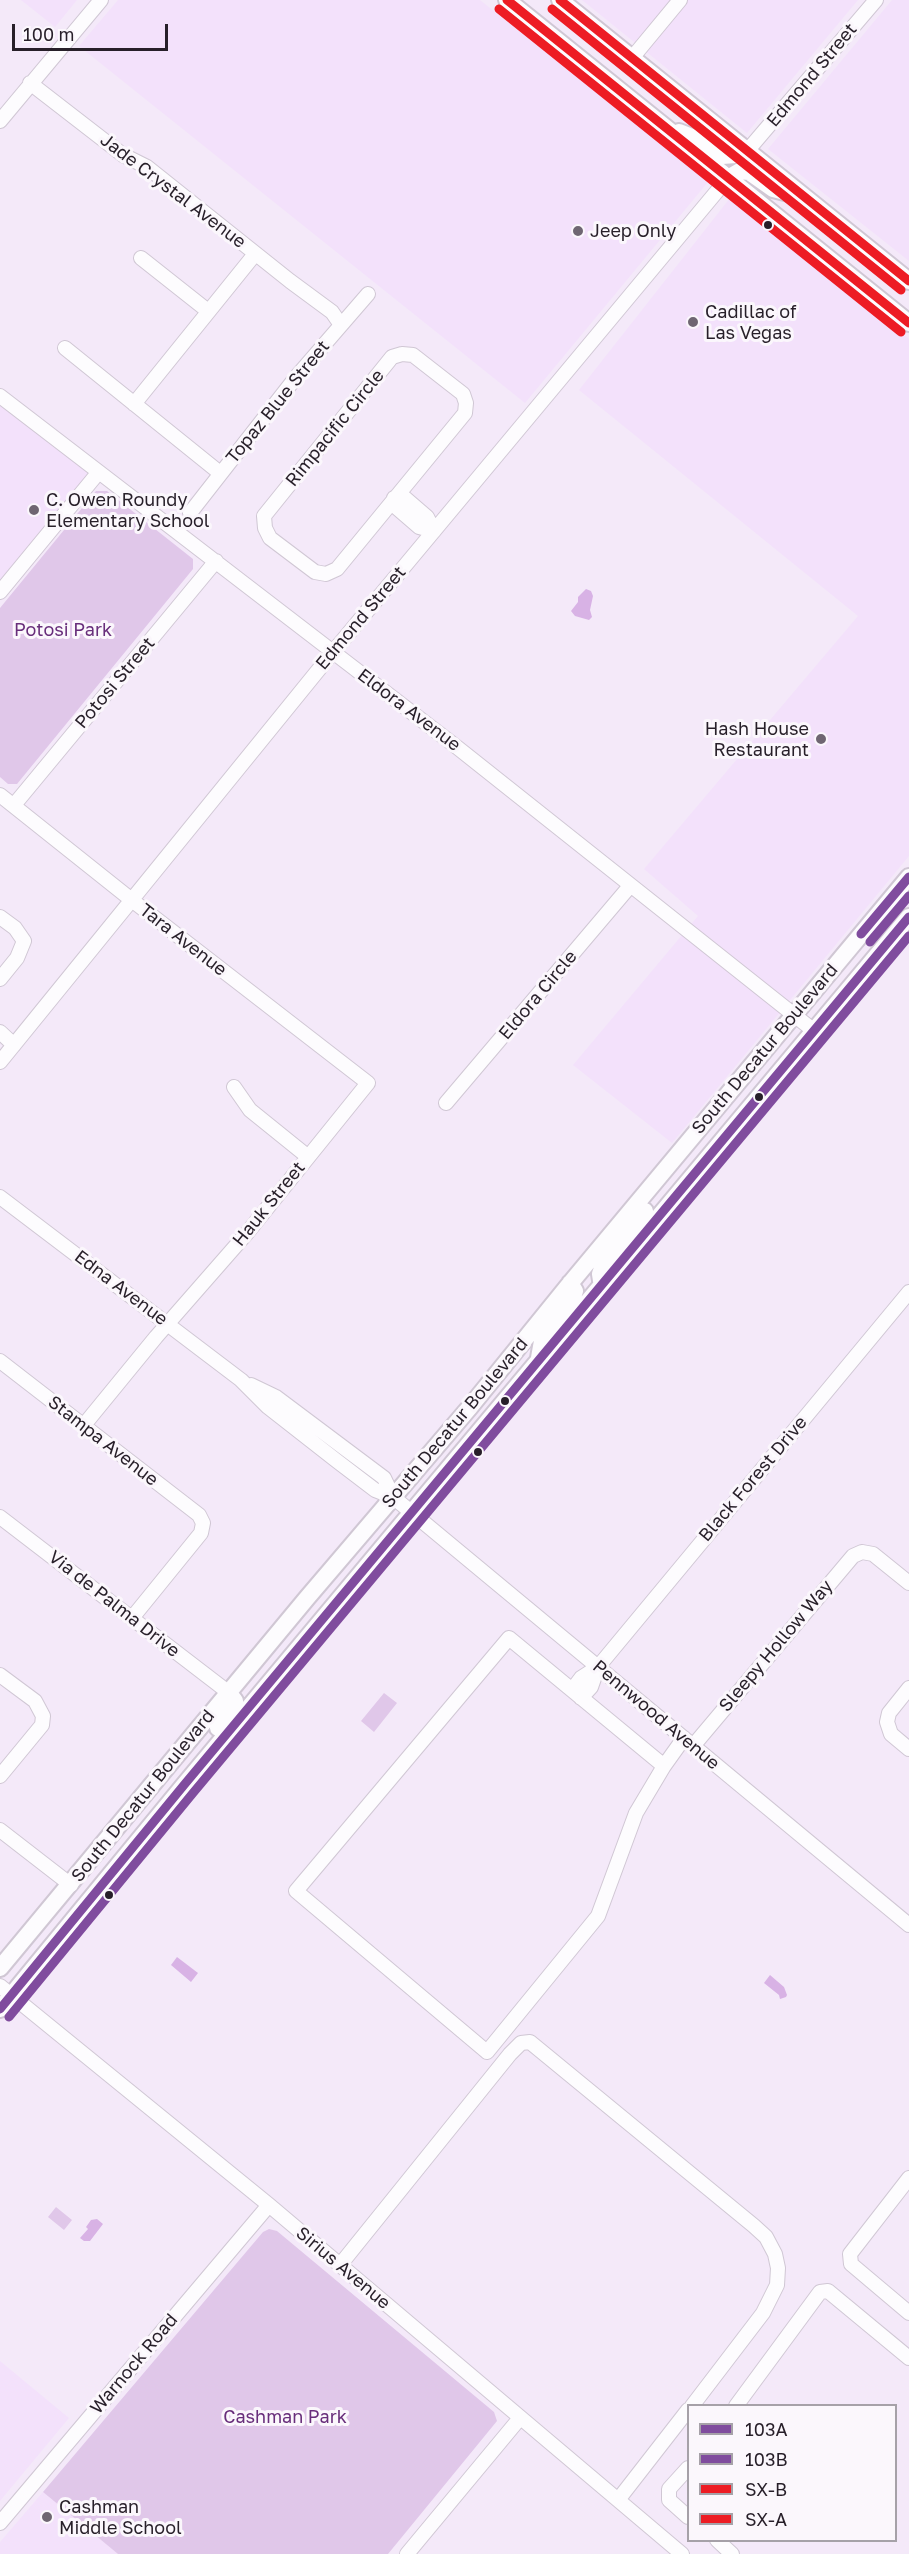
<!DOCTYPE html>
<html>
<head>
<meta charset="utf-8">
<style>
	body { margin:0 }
	#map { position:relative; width:909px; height:2554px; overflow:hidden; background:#f4e9f9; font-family:"Golos Text",sans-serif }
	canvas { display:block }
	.legend { position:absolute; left:687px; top:2404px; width:210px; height:138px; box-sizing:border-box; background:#fbf7fc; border:2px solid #a6a1a8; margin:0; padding:8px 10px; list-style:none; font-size:18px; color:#271f29 }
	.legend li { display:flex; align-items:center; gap:12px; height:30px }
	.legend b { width:30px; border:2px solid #a6a1a8 }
	.scale { position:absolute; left:12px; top:24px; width:156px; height:27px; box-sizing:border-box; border:3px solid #271f29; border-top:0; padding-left:8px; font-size:18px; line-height:21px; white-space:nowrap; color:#271f29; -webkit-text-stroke:4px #fbf7fc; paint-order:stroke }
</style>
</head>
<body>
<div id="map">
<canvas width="909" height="2554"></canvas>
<ul class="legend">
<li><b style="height:8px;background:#804c9e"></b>103A</li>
<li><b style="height:8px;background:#804c9e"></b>103B</li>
<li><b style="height:8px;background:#ed1c24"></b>SX-B</li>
<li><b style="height:8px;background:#ed1c24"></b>SX-A</li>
</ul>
<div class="scale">100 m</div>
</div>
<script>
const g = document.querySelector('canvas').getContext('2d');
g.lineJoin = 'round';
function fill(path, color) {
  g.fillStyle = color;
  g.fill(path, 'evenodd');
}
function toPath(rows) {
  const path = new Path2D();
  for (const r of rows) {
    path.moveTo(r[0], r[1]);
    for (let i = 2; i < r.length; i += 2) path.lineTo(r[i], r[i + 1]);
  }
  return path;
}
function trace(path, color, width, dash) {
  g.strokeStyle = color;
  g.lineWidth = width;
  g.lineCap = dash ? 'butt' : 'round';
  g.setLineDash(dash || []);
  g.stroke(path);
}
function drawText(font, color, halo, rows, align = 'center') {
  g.font = font + ' "Golos Text",sans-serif';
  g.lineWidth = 6;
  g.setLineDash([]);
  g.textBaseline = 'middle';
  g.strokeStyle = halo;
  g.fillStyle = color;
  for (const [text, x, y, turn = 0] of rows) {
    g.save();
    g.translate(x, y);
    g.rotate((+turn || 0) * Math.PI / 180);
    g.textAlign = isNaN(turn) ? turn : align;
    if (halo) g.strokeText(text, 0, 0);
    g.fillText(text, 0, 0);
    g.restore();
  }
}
const built = toPath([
	[21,0,77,0,55,27],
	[118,0,480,0,708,182,525,403,79,46],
	[582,0,858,0,747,133],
	[892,0,909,0,909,261,768,149],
	[734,193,909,339,909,856,672,1143,573,1065,698,916,644,869,858,616,579,390],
	[0,395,98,473,0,592],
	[0,2361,69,2418,0,2501],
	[43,2492,118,2554,0,2554,0,2542]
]);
const green = toPath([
	[96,491,107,491,193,559,193,569,17,784,8,784,0,777,0,608],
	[384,1693,397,1703,374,1732,361,1721],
	[56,2207,72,2220,64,2230,48,2217],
	[269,2229,277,2231,494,2412,497,2421,388,2554,118,2554,43,2492,263,2232]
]);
const water = toPath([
	[586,589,591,591,593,596,590,610,592,617,589,620,575,616,571,611,578,602,578,597],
	[177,1957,198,1973,191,1982,171,1965],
	[770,1975,784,1987,787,1995,786,1997,780,1999,779,1995,764,1983],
	[97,2219,103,2224,90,2241,84,2241,80,2238,88,2229,86,2227,91,2220]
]);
const minor = toPath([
	[632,58,680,0],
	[30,83,123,155,147,167,290,281,332,312,341,325],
	[0,121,101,0],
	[748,150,876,0],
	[141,258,208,311],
	[65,348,220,473],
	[402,354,413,355,463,394,466,403,465,413,337,569,326,574,315,572,270,538,265,528,264,516,392,357,402,354],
	[0,396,458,748,813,1030],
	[134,404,255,254],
	[394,498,405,498,427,517,434,531,419,527,397,508,394,498],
	[190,513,297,376,368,294],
	[0,592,98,473],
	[0,795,133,901,368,1083,247,1233,156,1337,84,1425],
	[14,805,216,561],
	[0,917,15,928,24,941,17,958,0,979],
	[0,1032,14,1045],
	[0,1062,333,652,728,178],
	[234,1087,250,1110,307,1156],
	[446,1103,630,886],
	[0,1197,241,1380,268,1407,337,1461,375,1490,393,1497,909,1925],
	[0,1361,199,1515,203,1523,201,1533,132,1618],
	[251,1385,276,1397,384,1478,393,1497],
	[0,1517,228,1692],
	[0,1675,35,1701,43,1716,42,1725,0,1776],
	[909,1688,889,1713,887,1722,891,1734,909,1749],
	[572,1690,581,1678,598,1667,909,1292],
	[581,1698,591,1687,598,1667],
	[693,1746,853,1556,862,1552,873,1554,909,1583],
	[664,1766,636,1813,598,1916,487,2052,296,1891,509,1638,664,1766,684,1738],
	[0,1830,71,1885],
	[0,1986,269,2205,682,2554],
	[909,2178,850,2254,851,2264,909,2313],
	[340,2265,510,2054,521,2043,530,2042,754,2226,766,2237,775,2254,778,2268,777,2285,763,2313,692,2406],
	[736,2406,820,2292,828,2291,909,2358],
	[688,2468,669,2489,669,2500,688,2517],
	[618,2500,688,2410],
	[0,2523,269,2205],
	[717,2540,732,2554],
	[407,2554,520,2418]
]);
const major = toPath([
	[507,0,909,323],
	[560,0,909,281],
	[679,132,702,141,722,156,736,155,748,150],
	[728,178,740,171,749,172,773,189,797,195],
	[602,1287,600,1274,605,1260,645,1211],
	[539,1358,542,1341,573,1297,575,1291,570,1283],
	[218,1728,231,1713,235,1701,228,1692],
	[0,1968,307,1598,470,1407,568,1286,909,877],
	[0,2009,184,1785,909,917]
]);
const bus1 = toPath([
	[861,934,909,877],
	[0,2009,184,1785,909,917]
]);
const bus2 = toPath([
	[870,942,909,896],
	[9,2017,193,1793,909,936]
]);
const bus3 = toPath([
	[507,0,909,323],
	[560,0,909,281]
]);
const bus4 = toPath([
	[499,9,901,332],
	[552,9,901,290]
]);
const markers = [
	[768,225,5,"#271f29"],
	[578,231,6,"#6f6672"],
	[693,322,6,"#6f6672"],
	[34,510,6,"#6f6672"],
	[821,739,6,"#6f6672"],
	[759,1097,5,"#271f29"],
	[505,1401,5,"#271f29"],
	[478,1452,5,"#271f29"],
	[109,1895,5,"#271f29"],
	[47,2517,6,"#6f6672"]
];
const streetNames = [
	["Edmond Street",812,75,-50],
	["Jade Crystal Avenue",173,191,37],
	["Topaz Blue Street",278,402,-51],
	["Rimpacific Circle",335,428,-51],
	["Edmond Street",361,618,-50],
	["Potosi Street",115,683,-50],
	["Eldora Avenue",409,710,37],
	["Tara Avenue",183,940,38],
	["Eldora Circle",538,995,-50],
	["South Decatur Boulevard",765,1049,-50],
	["Hauk Street",269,1204,-51],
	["Edna Avenue",121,1288,37],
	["South Decatur Boulevard",455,1423,-50],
	["Stampa Avenue",103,1441,38],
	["Black Forest Drive",753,1479,-50],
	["Via de Palma Drive",114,1604,38],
	["Sleepy Hollow Way",776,1646,-50],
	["Pennwood Avenue",656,1715,40],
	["South Decatur Boulevard",143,1796,-51],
	["Sirius Avenue",343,2268,40],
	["Warnock Road",134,2364,-50]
];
const poiNames = [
	["Jeep Only",590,231],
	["Cadillac of",705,312],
	["Las Vegas",705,333],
	["C. Owen Roundy",46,500],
	["Elementary School",46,521],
	["Hash House",809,729,"right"],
	["Restaurant",809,750,"right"],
	["Cashman",59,2507],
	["Middle School",59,2528]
];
const parkNames = [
	["Potosi Park",63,630],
	["Cashman Park",285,2417]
];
fill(built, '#f3e1fb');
fill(green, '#e0c7e9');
fill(water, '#d8b2e5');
trace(minor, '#d0c7d4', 16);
trace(major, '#d0c7d4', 20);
trace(minor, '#fdfcfe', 14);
trace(major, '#fdfcfe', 16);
trace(bus1, '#804c9e', 9);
trace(bus2, '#804c9e', 9);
trace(bus3, '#ed1c24', 9);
trace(bus4, '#ed1c24', 9);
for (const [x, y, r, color] of markers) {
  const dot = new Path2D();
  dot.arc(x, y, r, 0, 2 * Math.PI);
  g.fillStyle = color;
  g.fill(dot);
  trace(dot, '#fbf7fc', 2);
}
drawText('18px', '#271f29', '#fbf7fc', streetNames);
drawText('18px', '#271f29', '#fbf7fc', poiNames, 'left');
drawText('18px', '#682e7b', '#fbf7fc', parkNames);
</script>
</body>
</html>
